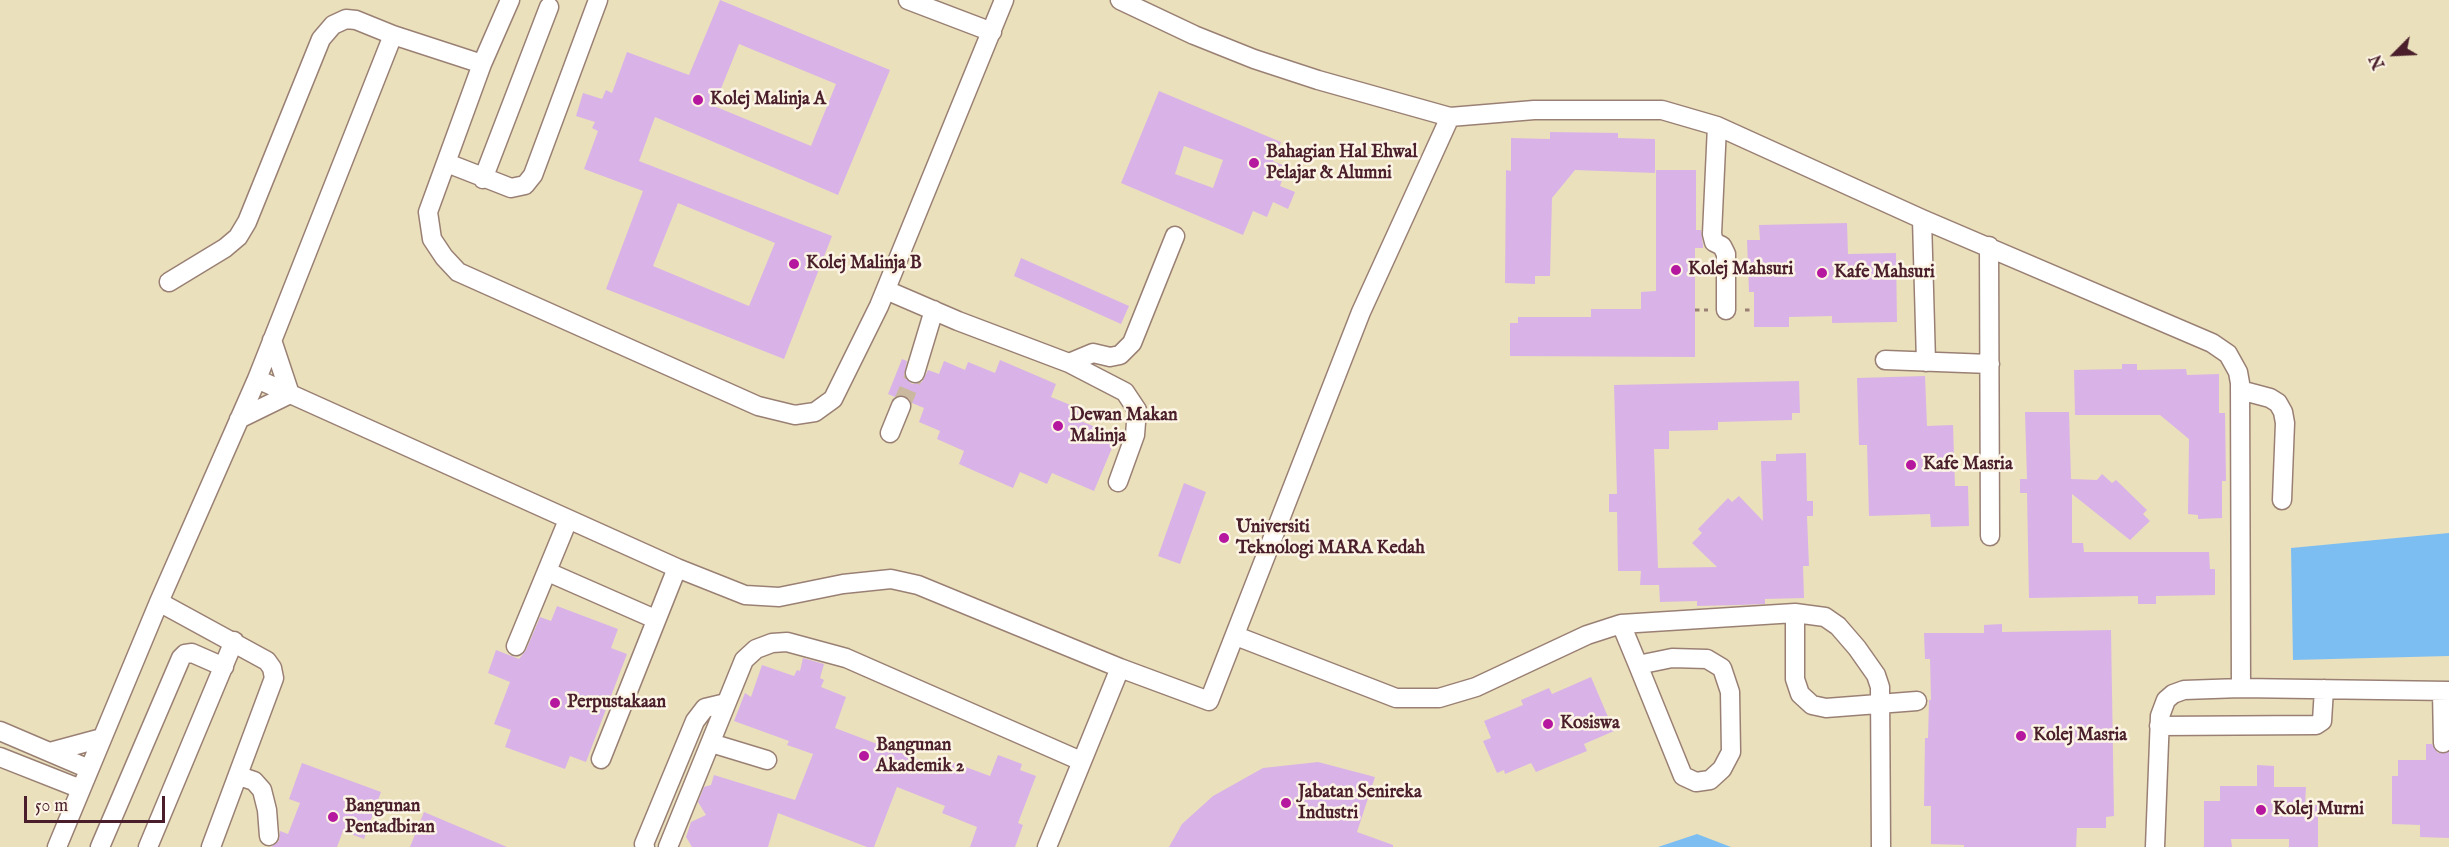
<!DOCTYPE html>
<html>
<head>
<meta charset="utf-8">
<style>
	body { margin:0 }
	#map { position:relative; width:2449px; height:847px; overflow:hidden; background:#eae0bc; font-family:"IM FELL English",serif }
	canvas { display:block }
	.north { position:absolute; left:2365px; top:24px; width:60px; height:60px; -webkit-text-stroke:4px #fcf5e5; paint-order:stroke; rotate:246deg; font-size:16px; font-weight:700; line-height:24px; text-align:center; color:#4a1f2b }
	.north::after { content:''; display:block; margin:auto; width:21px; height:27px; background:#4a1f2b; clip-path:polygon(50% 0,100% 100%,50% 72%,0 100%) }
	.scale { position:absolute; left:24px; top:796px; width:141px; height:27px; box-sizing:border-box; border:3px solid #4a1f2b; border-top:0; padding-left:8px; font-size:18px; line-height:21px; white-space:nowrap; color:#4a1f2b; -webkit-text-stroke:4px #fcf5e5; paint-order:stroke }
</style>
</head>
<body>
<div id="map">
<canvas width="2449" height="847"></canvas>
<div class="north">N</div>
<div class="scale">50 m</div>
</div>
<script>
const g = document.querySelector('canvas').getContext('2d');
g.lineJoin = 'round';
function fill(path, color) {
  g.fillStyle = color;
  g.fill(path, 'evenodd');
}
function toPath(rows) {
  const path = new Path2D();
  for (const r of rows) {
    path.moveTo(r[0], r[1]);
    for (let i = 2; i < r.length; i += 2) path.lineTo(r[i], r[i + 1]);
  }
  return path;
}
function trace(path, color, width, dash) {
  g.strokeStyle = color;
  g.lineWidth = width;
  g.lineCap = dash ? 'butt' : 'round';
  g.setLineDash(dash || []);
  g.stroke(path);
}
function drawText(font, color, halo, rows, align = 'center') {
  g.font = font + ' "IM FELL English",serif';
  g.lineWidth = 5;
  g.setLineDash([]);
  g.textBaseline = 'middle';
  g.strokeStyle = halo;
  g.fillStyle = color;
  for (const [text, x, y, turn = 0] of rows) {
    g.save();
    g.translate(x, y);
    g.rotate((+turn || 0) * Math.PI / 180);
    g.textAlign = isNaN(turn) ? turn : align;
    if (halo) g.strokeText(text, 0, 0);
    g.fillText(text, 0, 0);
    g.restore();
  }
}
const water = toPath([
	[2449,533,2449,656,2293,660,2291,548],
	[1697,834,1731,847,1658,847]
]);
const building = toPath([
	[720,0,890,70,838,195,655,117,639,161,832,236,784,359,606,289,643,191,584,169,598,131,592,128,595,122,576,116,583,93,602,99,606,90,612,93,627,52,689,75],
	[739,44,836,84,811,146,714,106],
	[678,203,775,243,749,306,653,266],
	[1159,91,1281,142,1273,161,1287,167,1280,186,1295,192,1288,209,1273,202,1267,217,1253,211,1243,235,1121,183],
	[1184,146,1223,160,1213,188,1175,174],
	[1550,132,1618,133,1618,138,1655,139,1655,173,1575,170,1552,198,1550,276,1535,276,1535,284,1505,283,1506,170,1511,171,1511,138,1550,139],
	[1656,170,1696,170,1696,230,1701,230,1703,245,1703,248,1695,248,1695,357,1510,356,1510,323,1518,323,1518,317,1591,317,1591,309,1641,309,1641,292,1656,291],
	[1847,223,1848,254,1896,253,1897,322,1832,323,1832,316,1789,317,1789,327,1754,327,1754,292,1749,292,1747,240,1760,240,1759,225],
	[1021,258,1129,306,1121,324,1014,276],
	[902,359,907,361,904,376,912,384,922,382,928,370,939,374,944,361,965,370,968,362,995,373,1000,360,1056,384,1051,397,1080,409,1076,419,1117,436,1094,491,1052,473,1047,484,1020,472,1013,488,959,464,964,451,937,439,940,431,919,422,924,408,912,403,905,395,895,397,888,394],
	[2122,364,2137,364,2137,370,2186,369,2187,375,2219,374,2219,413,2225,413,2226,481,2222,481,2222,518,2198,519,2198,515,2188,514,2189,439,2160,415,2075,415,2074,370,2122,369],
	[1925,376,1927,426,1953,425,1955,486,1968,486,1969,526,1931,527,1930,514,1869,516,1867,445,1859,445,1857,378],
	[1799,381,1800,413,1792,413,1792,420,1718,422,1718,430,1669,431,1669,449,1654,449,1658,568,1717,567,1692,543,1702,533,1698,529,1728,498,1732,502,1739,496,1763,521,1761,461,1776,461,1776,454,1806,453,1807,501,1813,501,1813,516,1807,516,1809,566,1803,566,1804,598,1765,599,1765,604,1738,605,1697,606,1697,601,1660,602,1659,585,1640,585,1641,571,1618,571,1617,512,1609,512,1609,494,1617,494,1614,385],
	[2025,412,2069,412,2071,479,2097,480,2102,474,2112,483,2116,480,2147,510,2143,514,2150,521,2130,540,2072,494,2072,543,2083,543,2084,552,2209,552,2210,569,2215,569,2215,595,2156,596,2156,604,2138,604,2138,596,2029,598,2027,493,2020,493,2020,479,2027,479],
	[1184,483,1206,492,1180,564,1158,556],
	[557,606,618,629,611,648,627,654,586,762,570,756,565,769,505,747,511,730,494,724,510,682,488,673,496,650,519,659,526,650,540,617,551,621],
	[2002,624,2002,632,2111,630,2114,816,2106,817,2106,828,2077,828,2076,847,1964,847,1964,845,1931,844,1931,806,1924,806,1925,738,1928,738,1929,700,1931,700,1930,659,1925,659,1924,633,1984,633,1984,625],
	[803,658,824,664,820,678,824,680,821,687,846,697,835,728,938,767,941,758,990,776,998,755,1022,764,1020,770,1036,776,1018,823,1023,825,1015,847,970,847,977,827,942,813,945,806,897,787,874,847,867,847,778,813,768,847,692,847,686,837,691,822,706,815,698,802,704,787,711,785,714,775,795,800,813,754,787,745,789,741,734,721,745,693,751,697,762,665,794,676,797,670,800,671],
	[1591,677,1614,731,1584,744,1587,751,1536,772,1531,763,1505,774,1504,770,1497,773,1483,741,1491,738,1484,721,1523,705,1521,700,1549,688,1552,694],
	[2426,744,2432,744,2438,753,2449,752,2449,838,2420,837,2420,825,2392,824,2392,776,2398,776,2398,760,2426,760],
	[1318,762,1375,777,1357,832,1393,845,1393,847,1169,847,1182,824,1213,796,1263,768],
	[302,763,381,792,364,839,343,831,337,847,271,847,279,841,280,831,288,834,300,803,289,799],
	[2257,765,2274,766,2274,787,2306,787,2305,805,2318,805,2318,847,2289,847,2289,839,2231,839,2232,847,2204,847,2204,801,2220,801,2220,786,2257,786],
	[424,812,507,847,410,847]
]);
const minorTunnel = toPath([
	[901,406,915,373]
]);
const path = toPath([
	[1695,310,1708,310],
	[1745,310,1754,310]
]);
const minor = toPath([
	[510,0,482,64,428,212,432,239,444,257,458,272,758,406,795,415,815,412,833,399,879,306,1004,0],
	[908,0,992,32],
	[1120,0,1194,35,1254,59,1318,80,1450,117,1534,110,1662,110,1717,126,1922,219,2212,343,2228,354,2238,372,2240,383,2241,688],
	[1717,126,1712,234,1714,242,1722,246,1726,254,1726,310],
	[447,163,511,188,525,185,533,175,598,0],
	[483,179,549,7],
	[1922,219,1926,362],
	[1989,246,1990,536],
	[169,282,225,248,238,237,247,222,321,39,333,25,346,19,356,20,393,35,482,64],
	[886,290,958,321,1069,363,1093,353,1110,357,1120,355,1132,343,1175,236],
	[272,340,290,394],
	[1885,360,1990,364],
	[1069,363,1125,392,1137,410,1135,435,1118,482],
	[915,373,934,310],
	[257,379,677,568,745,595,779,597,843,584,891,579,918,585,1120,668,1047,847],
	[2240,390,2270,398,2278,403,2283,412,2285,423,2282,500],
	[239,419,290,394],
	[890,433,901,406],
	[548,572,655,619],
	[159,602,267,661,272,668,274,678,211,847],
	[1795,613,1795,679,1800,694,1812,705,1826,708,1917,701],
	[1621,624,1638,665,1683,776,1696,782,1710,780,1722,769,1731,752,1730,692,1722,668,1707,659,1672,658,1638,665],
	[1236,636,1396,698,1439,698,1476,687,1587,635,1621,624,1795,613,1825,617,1838,626,1857,648,1876,675,1880,687,1881,847],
	[516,646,568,520],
	[1120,668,1209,701,1361,312,1450,117],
	[2442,691,2443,743],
	[2159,726,2316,725,2322,721,2324,689],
	[0,731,89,769],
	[711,743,767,760],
	[50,752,102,738],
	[0,757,81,789],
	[601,759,677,568],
	[239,776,254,781,262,790,267,810,269,836],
	[57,847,159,602,257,379,393,35],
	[100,847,181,658,185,654,192,653,224,667],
	[148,847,234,641],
	[645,847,644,844,695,721,705,708,726,703],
	[668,847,744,660,756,649,772,643,787,642,846,658,1081,761],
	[2155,847,2160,716,2166,700,2173,694,2184,690,2241,688,2449,691]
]);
const markers = [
	[698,100,6,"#b5179e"],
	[1254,163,6,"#b5179e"],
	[794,264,6,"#b5179e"],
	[1676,270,6,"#b5179e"],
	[1822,273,6,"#b5179e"],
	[1058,426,6,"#b5179e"],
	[1911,465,6,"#b5179e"],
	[1224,538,6,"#b5179e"],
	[555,703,6,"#b5179e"],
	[1548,724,6,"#b5179e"],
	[2021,736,6,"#b5179e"],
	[864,756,6,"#b5179e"],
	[1286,803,6,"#b5179e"],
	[2261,810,6,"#b5179e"],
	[333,817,6,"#b5179e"]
];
const poiNames = [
	["Kolej Malinja A",710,100],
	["Bahagian Hal Ehwal",1266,153],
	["Pelajar & Alumni",1266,174],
	["Kolej Malinja B",806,264],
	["Kolej Mahsuri",1688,270],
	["Kafe Mahsuri",1834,273],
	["Dewan Makan",1070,416],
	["Malinja",1070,437],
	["Kafe Masria",1923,465],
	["Universiti",1236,528],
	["Teknologi MARA Kedah",1236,549],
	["Perpustakaan",567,703],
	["Kosiswa",1560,724],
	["Kolej Masria",2033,736],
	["Bangunan",876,746],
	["Akademik 2",876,767],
	["Jabatan Senireka",1298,793],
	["Industri",1298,814],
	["Bangunan",345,807],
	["Pentadbiran",345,828],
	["Kolej Murni",2273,810]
];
fill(water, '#7dbef2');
fill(building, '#d9b3e7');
trace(minorTunnel, '#cab99f', 18, [18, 9]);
trace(minor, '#9a8074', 21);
trace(path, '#9a8074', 3, [4.5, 4.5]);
trace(minor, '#fff', 18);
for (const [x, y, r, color] of markers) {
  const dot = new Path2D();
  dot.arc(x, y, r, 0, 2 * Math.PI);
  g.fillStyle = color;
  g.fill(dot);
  trace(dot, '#fcf5e5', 2);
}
drawText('bold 18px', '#4a1f2b', '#fcf5e5', poiNames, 'left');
</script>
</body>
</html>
